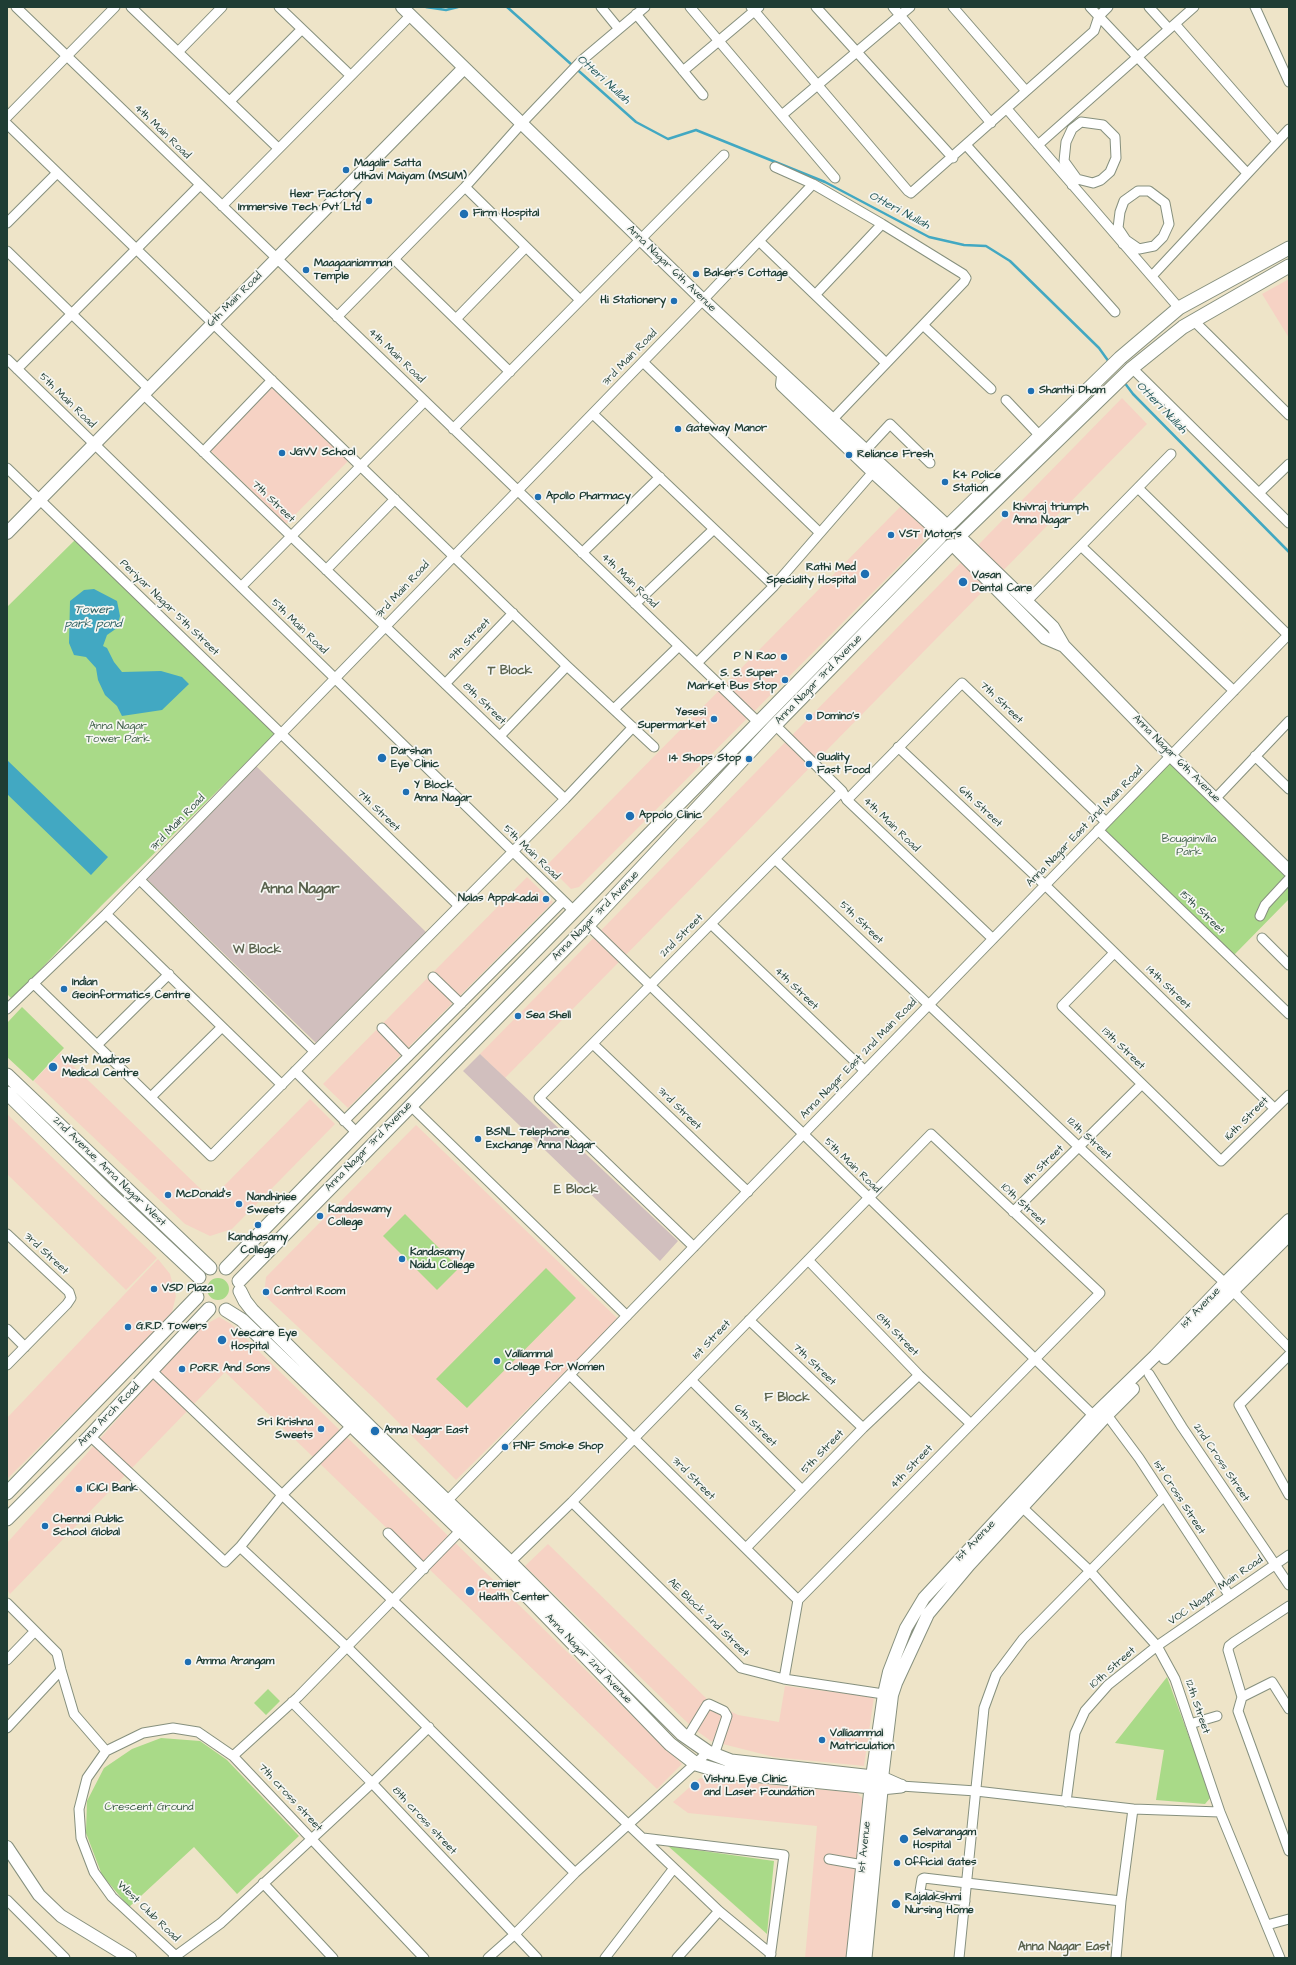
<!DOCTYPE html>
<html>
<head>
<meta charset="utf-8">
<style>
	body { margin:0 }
	#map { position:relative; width:1296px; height:1965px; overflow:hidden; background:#eee4c8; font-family:"Architects Daughter",sans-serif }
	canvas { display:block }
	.frame { position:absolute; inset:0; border:8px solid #1f3d34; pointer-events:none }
</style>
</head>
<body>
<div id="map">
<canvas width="1296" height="1965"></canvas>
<div class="frame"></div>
</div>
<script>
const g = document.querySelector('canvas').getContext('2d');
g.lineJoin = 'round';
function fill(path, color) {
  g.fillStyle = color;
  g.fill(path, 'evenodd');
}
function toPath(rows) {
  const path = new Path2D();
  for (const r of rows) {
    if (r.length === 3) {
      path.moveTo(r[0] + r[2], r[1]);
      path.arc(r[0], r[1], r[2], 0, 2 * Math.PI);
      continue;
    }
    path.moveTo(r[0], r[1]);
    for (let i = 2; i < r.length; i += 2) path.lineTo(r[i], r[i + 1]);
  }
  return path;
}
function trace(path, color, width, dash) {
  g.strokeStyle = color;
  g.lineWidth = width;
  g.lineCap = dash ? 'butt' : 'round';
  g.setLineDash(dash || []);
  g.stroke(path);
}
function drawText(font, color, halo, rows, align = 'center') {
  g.font = font + ' "Architects Daughter",sans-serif';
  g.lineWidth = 3.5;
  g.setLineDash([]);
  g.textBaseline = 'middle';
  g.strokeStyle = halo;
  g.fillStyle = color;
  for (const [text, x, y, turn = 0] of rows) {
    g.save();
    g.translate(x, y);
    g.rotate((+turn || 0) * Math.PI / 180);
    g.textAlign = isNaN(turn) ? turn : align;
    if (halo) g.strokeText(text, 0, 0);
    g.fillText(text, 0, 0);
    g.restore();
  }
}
const built = toPath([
	[1289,279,1289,338,1262,294],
	[277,382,353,456,286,524,210,450],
	[1122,398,1147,424,505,1078,480,1054],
	[902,505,926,529,923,542,579,887,571,889,547,865],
	[527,877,553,902,348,1108,323,1084],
	[60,1053,211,1199,310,1099,335,1124,232,1229,210,1236,185,1224,34,1081],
	[7,1114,157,1258,126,1290,7,1174],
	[416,1125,618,1319,456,1480,378,1402,264,1295,266,1277],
	[158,1259,170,1274,176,1296,171,1316,7,1479,7,1418],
	[219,1317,231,1324,682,1764,657,1789,225,1372,10,1594,7,1590,7,1543,189,1339,201,1327],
	[548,1544,708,1700,738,1715,779,1722,785,1686,874,1697,864,1766,774,1757,711,1741,694,1729,525,1566],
	[700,1778,857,1793,865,1801,847,1958,805,1958,817,1826,688,1813,673,1802]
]);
const industrial = toPath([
	[255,765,426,932,316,1043,146,878],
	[480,1054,678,1241,660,1261,463,1071]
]);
const green = toPath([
	[76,539,277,732,102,905,12,999,7,994,7,607],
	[1170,761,1289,878,1289,899,1234,955,1103,829],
	[22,1007,64,1048,33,1081,7,1057,7,1023],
	[405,1214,459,1268,437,1290,383,1236],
	[546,1268,576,1298,467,1408,436,1379],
	[218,1289,11],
	[1167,1677,1211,1797,1205,1804,1156,1800,1164,1750,1115,1743],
	[268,1689,280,1701,266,1715,254,1703],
	[161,1738,200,1741,227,1760,299,1836,237,1894,194,1847,129,1907,102,1875,86,1833,87,1801,104,1768,132,1749],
	[668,1846,774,1861,767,1934]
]);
const water = toPath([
	[94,589,117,601,120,616,117,628,107,635,103,646,107,648,114,662,122,672,161,671,182,677,189,684,162,710,122,716,117,706,105,695,98,680,96,668,86,657,74,655,69,643,70,601,84,590],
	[7,760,108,857,91,875,7,794]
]);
const stream = toPath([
	[426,7,446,10,458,7],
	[507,7,636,122,668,139,696,130,825,182,929,237,964,245,986,246,1010,261,1099,348,1109,362],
	[1124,382,1133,394,1289,552]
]);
const minor = toPath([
	[16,7,759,723],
	[131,7,278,148],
	[279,7,350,75],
	[601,7,619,29],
	[690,7,835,178],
	[751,7,908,191,911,193,1094,31,1099,16,1108,7],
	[816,7,953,158],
	[893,7,991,123],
	[953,7,1026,91],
	[1090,7,1247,173],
	[1149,7,1169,29],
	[1255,7,1289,82],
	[636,14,703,95],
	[1175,24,1277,141],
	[178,52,222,7],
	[683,71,759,7],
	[230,101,302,29],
	[1007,109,1179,308],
	[782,115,910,7],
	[7,117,115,7],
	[7,124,567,666,654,747],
	[966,145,1115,312],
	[1038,145,1194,7],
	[775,167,813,184,882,224,963,274,966,278,964,282,833,419],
	[1072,185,1077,179,1064,161,1066,142,1072,129,1081,122,1103,125,1115,137,1116,158,1110,172,1101,180,1093,183,1077,179],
	[465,187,580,300],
	[222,206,410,16],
	[7,223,57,173],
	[759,241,886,363],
	[1123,244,1126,240,1139,249,1154,246,1163,237,1169,224,1165,203,1149,191,1138,191,1124,201,1120,212,1118,228,1126,240],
	[7,251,148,388],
	[394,259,510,372],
	[1152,276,1289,129],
	[816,294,882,224],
	[337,317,465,187,521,124,581,61,645,7],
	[456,319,526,247],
	[1194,321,1289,415],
	[923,325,991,389],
	[7,359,575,912],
	[643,362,819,532],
	[1132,368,1289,523],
	[17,369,200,185],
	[143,394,565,799],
	[1006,400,1041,437],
	[593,414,774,586],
	[453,429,724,155],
	[865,451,890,424,930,463],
	[203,452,272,380],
	[7,468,459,906],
	[1138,488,1288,635],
	[1260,492,1289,464],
	[1082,547,1234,691],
	[582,553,660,477],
	[326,570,395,499],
	[241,587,425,401],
	[1027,601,1171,454],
	[635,604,714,529],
	[697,663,774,586,873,472],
	[445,684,513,613],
	[614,709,679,646],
	[775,725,842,791,847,800,993,939],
	[500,736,567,666],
	[898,747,1045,885,1274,1108],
	[1255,756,1289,789],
	[1215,799,1289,721],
	[847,800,962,683,1106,822],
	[1098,830,1289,1014],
	[775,859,1079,1147,1225,1283,1289,1348],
	[140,880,314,1051],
	[106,914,282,1085],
	[1260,916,1265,905,1289,879],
	[711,924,865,1071],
	[588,925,1098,1420],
	[1262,938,1289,965],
	[1114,953,1062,1006,1221,1161,1289,1095],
	[433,977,461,1004],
	[33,983,211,1156,565,799,633,727],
	[7,1009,106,914,703,300,813,184],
	[382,1028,409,1056],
	[593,1044,748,1192],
	[97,1045,169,974],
	[295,1071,357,1133],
	[151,1097,222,1027],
	[410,1105,627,1316],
	[344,1121,563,901],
	[1013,1212,1142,1084],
	[7,1234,69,1292,71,1298,67,1304,7,1365],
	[694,1247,539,1098,842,791],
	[808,1260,919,1375,971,1424],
	[749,1320,863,1428],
	[7,1329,25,1347],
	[1289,1355,1239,1405,1289,1495],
	[152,1371,719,1911,771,1954],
	[1149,1374,1182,1427,1289,1585],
	[570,1375,798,1600],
	[691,1380,802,1490],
	[1107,1415,1139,1458,1229,1595],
	[90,1436,225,1562,240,1547,282,1495,352,1425],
	[447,1501,1289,634],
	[572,1502,741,1668,784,1679,890,1695],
	[1023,1508,1090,1571,1157,1646,1175,1679,1220,1812,1280,1958],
	[388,1533,424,1569],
	[240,1547,347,1647,575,1873],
	[746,1548,863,1428,919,1375],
	[507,1565,572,1502,931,1134,1100,1293,798,1600,784,1679],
	[7,1603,57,1653,61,1670,74,1714,106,1751],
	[1289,1606,1234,1642,1229,1646,1228,1650,1242,1697,1238,1711,1289,1851],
	[7,1660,35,1631],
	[1242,1697,1272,1682,1289,1709],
	[292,1702,372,1783,537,1958],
	[1190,1724,1217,1716],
	[7,1728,61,1670],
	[687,1738,707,1705,709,1704,724,1711,727,1716,714,1755],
	[233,1756,298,1697,461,1530],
	[901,1786,976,1791,1133,1809,1220,1812],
	[1066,1802,1075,1733,1085,1711,1108,1685,1157,1646,1289,1555],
	[643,1838,784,1855,770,1958],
	[829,1859,863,1865],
	[263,1883,333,1958],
	[7,1900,65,1958],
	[965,1901,922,1894,920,1891,922,1879,924,1878,1121,1901],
	[1267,1925,1289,1919],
	[173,1958,221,1923,372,1783,429,1727],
	[178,1958,112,1897,94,1872,81,1838,79,1809,87,1778,106,1751,143,1733,173,1728,198,1732,233,1756,424,1958],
	[488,1958,514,1935,575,1873,708,1752],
	[605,1958,674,1868],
	[677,1958,719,1911],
	[959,1958,984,1708,996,1675,1023,1639,1164,1496],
	[1116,1958,1121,1901,1133,1809]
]);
const tertiary = toPath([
	[402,7,703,300,946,525],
	[783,376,782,385,873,472,940,533],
	[7,533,464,68],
	[961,538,1053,627,1064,646,1171,756,1289,871],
	[953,545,1045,638,1064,646],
	[1165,1358,1289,1235],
	[872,1777,884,1694,889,1672,906,1628,924,1598,1093,1416,1155,1356,1225,1283,1289,1220],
	[882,1778,892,1695,896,1683,928,1614,969,1565,1107,1415,1133,1389],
	[7,1847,39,1895,61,1916,130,1958]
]);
const secondary = toPath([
	[950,524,1120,358,1179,308,1289,248],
	[961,534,1132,368,1183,327,1289,266],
	[7,1075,210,1268],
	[7,1093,106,1190,199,1277],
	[226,1268,357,1133,940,537],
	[239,1281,588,925,775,725,950,546],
	[240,1291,245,1301,252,1310,371,1428,510,1562,682,1734,708,1752,731,1761,882,1778,900,1786],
	[226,1310,242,1320,502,1570,670,1744,696,1764,723,1772,881,1788,901,1786],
	[7,1493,197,1297],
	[7,1519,90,1436,209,1309],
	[853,1958,872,1779],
	[865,1958,882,1780]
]);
const markers = [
	[346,170,4,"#1f6fb2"],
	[369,201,4,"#1f6fb2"],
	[464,214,5,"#1f6fb2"],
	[306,270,4,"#1f6fb2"],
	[696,274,4,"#1f6fb2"],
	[674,301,4,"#1f6fb2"],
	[1031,391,4,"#1f6fb2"],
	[678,429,4,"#1f6fb2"],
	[282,453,4,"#1f6fb2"],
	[849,455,4,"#1f6fb2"],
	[945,482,4,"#1f6fb2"],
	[538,497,4,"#1f6fb2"],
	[1005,514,4,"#1f6fb2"],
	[891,535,4,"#1f6fb2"],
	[865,574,5,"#1f6fb2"],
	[963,582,5,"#1f6fb2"],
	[784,657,4,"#1f6fb2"],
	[785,680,4,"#1f6fb2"],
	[809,717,4,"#1f6fb2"],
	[714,719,4,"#1f6fb2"],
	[382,758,5,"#1f6fb2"],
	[749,759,4,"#1f6fb2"],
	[809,764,4,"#1f6fb2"],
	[406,792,4,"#1f6fb2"],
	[630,816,5,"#1f6fb2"],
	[546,899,4,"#1f6fb2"],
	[64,989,4,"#1f6fb2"],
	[518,1016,4,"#1f6fb2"],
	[53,1067,5,"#1f6fb2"],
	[478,1139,4,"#1f6fb2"],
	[168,1195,4,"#1f6fb2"],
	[239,1204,4,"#1f6fb2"],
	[320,1216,4,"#1f6fb2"],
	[258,1225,4,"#1f6fb2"],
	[402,1259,4,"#1f6fb2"],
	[154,1289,4,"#1f6fb2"],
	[266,1292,4,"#1f6fb2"],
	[128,1327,4,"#1f6fb2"],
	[222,1340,5,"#1f6fb2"],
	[497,1361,4,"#1f6fb2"],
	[182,1369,4,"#1f6fb2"],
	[321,1429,4,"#1f6fb2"],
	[375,1431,5,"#1f6fb2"],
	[505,1447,4,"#1f6fb2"],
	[79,1489,4,"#1f6fb2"],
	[45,1526,4,"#1f6fb2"],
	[470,1591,5,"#1f6fb2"],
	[188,1662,4,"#1f6fb2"],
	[822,1740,4,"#1f6fb2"],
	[695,1786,5,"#1f6fb2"],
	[904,1839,5,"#1f6fb2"],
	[897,1863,4,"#1f6fb2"],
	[896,1904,5,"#1f6fb2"]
];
const streetNames = [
	["4th Main Road",162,132,44],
	["Anna Nagar 6th Avenue",671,269,44],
	["6th Main Road",235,300,-45],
	["4th Main Road",396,356,44],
	["3rd Main Road",630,358,-46],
	["5th Main Road",67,401,44],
	["7th Street",273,502,44],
	["4th Main Road",629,581,44],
	["3rd Main Road",403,590,-47],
	["Periyar Nagar 5th Street",169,608,44],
	["5th Main Road",299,627,44],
	["9th Street",470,640,-46],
	["Anna Nagar 3rd Avenue",819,680,-46],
	["7th Street",1001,703,44],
	["8th Street",484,704,44],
	["Anna Nagar 6th Avenue",1176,759,45],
	["6th Street",980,807,43],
	["7th Street",378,811,44],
	["3rd Main Road",178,823,-46],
	["4th Main Road",891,825,44],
	["Anna Nagar East 2nd Main Road",1085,827,-46],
	["5th Main Road",531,853,44],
	["15th Street",1202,913,44],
	["Anna Nagar 3rd Avenue",596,916,-46],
	["5th Street",861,923,44],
	["2nd Street",682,936,-45],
	["14th Street",1168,988,44],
	["4th Street",796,989,44],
	["13th Street",1123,1049,44],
	["Anna Nagar East 2nd Main Road",859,1059,-46],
	["3rd Street",679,1109,44],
	["16th Street",1247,1119,-45],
	["12th Street",1089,1139,43],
	["Anna Nagar 3rd Avenue",369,1147,-46],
	["11th Street",1044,1165,-44],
	["5th Main Road",852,1166,44],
	["2nd Avenue, Anna Nagar West",109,1172,44],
	["10th Street",1023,1205,43],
	["3rd Street",46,1254,43],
	["1st Avenue",1201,1308,-46],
	["8th Street",897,1335,46],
	["1st Street",712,1340,-46],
	["7th Street",814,1365,44],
	["Anna Arch Road",109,1415,-46],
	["6th Street",755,1426,45],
	["5th Street",823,1452,-46],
	["2nd Cross Street",1221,1463,56],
	["4th Street",912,1467,-46],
	["3rd Street",693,1479,45],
	["1st Cross Street",1179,1498,57],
	["1st Avenue",976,1541,-46],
	["VOC Nagar Main Road",1216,1591,-35],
	["AE Block 2nd Street",708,1618,44],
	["Anna Nagar 2nd Avenue",588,1659,46],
	["10th Street",1113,1668,-41],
	["12th Street",1197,1707,71],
	["7th cross street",290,1798,47],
	["8th cross street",424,1821,47],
	["1st Avenue",865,1847,-84],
	["West Club Road",148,1912,44]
];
const poiNames = [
	["Magalir Satta",354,164],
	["Uthavi Maiyam (MSUM)",354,177],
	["Hexr Factory",361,195,"right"],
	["Immersive Tech Pvt Ltd",361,208,"right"],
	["Firm Hospital",473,214],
	["Maagaaniamman",314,264],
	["Temple",314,277],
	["Baker's Cottage",704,274],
	["Hi Stationery",666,301,"right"],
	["Shanthi Dham",1039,391],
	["Gateway Manor",686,429],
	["JGVV School",290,453],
	["Reliance Fresh",857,455],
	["K4 Police",953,476],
	["Station",953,489],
	["Apollo Pharmacy",546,497],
	["Khivraj triumph",1013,508],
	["Anna Nagar",1013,521],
	["VST Motors",899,535],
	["Rathi Med",856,568,"right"],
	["Speciality Hospital",856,581,"right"],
	["Vasan",972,576],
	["Dental Care",972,589],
	["P N Rao",776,657,"right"],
	["S. S. Super",777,674,"right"],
	["Market Bus Stop",777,687,"right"],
	["Yesesi",706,713,"right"],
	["Supermarket",706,726,"right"],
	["Domino's",817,717],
	["Darshan",391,752],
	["Eye Clinic",391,765],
	["Quality",817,758],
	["Fast Food",817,771],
	["14 Shops Stop",741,759,"right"],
	["Y Block",414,786],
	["Anna Nagar",414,799],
	["Appolo Clinic",639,816],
	["Nalas Appakadai",538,899,"right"],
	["Indian",72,983],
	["Geoinformatics Centre",72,996],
	["Sea Shell",526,1016],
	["West Madras",62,1061],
	["Medical Centre",62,1074],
	["BSNL Telephone",486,1133],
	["Exchange Anna Nagar",486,1146],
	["McDonald's",176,1195],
	["Nandhiniee",247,1198],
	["Sweets",247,1211],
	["Kandaswamy",328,1210],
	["College",328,1223],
	["Kandhasamy",258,1238,"center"],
	["College",258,1251,"center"],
	["Kandasamy",410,1253],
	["Naidu College",410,1266],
	["VSD Plaza",162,1289],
	["Control Room",274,1292],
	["G.R.D. Towers",136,1327],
	["Veecare Eye",231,1334],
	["Hospital",231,1347],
	["Valliammal",505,1355],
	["College for Women",505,1368],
	["PoRR And Sons",190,1369],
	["Sri Krishna",313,1423,"right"],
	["Sweets",313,1436,"right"],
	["Anna Nagar East",384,1431],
	["FNF Smoke Shop",513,1447],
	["ICICI Bank",87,1489],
	["Chennai Public",53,1520],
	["School Global",53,1533],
	["Premier",479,1585],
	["Health Center",479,1598],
	["Amma Arangam",196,1662],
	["Valliaammal",830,1734],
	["Matriculation",830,1747],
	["Vishnu Eye Clinic",704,1780],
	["and Laser Foundation",704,1793],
	["Selvarangam",913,1833],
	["Hospital",913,1846],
	["Official Gates",905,1863],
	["Rajalakshmi",905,1898],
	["Nursing Home",905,1911]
];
const parkNames = [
	["Anna Nagar",118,727],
	["Tower Park",118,740],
	["Bougainvilla",1189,840],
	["Park",1189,853],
	["Crescent Ground",149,1808]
];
const waterNames = [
	["Otteri Nullah",603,80,42],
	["Otteri Nullah",899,211,28],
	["Otteri Nullah",1161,408,46],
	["Tower",93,610],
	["park pond",93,624]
];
const neighbourhoodNames = [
	["T Block",510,671],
	["W Block",257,950],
	["E Block",576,1190],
	["F Block",787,1398],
	["Anna Nagar East",1064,1947]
];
const districtNames = [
	["Anna Nagar",300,890]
];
fill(built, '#f6d2c4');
fill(industrial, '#d1bfbe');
fill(green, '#a9da88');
fill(water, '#42a8c2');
trace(stream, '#42a8c2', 2.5);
trace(minor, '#86907e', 11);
trace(tertiary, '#86907e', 14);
trace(secondary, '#86907e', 15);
trace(minor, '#fff', 9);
trace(tertiary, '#fff', 12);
trace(secondary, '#fff', 13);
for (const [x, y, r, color] of markers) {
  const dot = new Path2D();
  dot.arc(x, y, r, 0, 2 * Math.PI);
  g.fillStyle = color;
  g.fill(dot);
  trace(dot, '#f6f6f2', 1.5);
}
drawText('11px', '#1f3d34', '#f6f6f2', streetNames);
drawText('bold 11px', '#1f3d34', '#f6f6f2', poiNames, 'left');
drawText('11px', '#3b5c45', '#f6f6f2', parkNames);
drawText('italic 12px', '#2a5d5f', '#f6f6f2', waterNames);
drawText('bold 12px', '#5a634e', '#f6f6f2', neighbourhoodNames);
drawText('bold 15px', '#5a634e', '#f6f6f2', districtNames);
</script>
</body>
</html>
